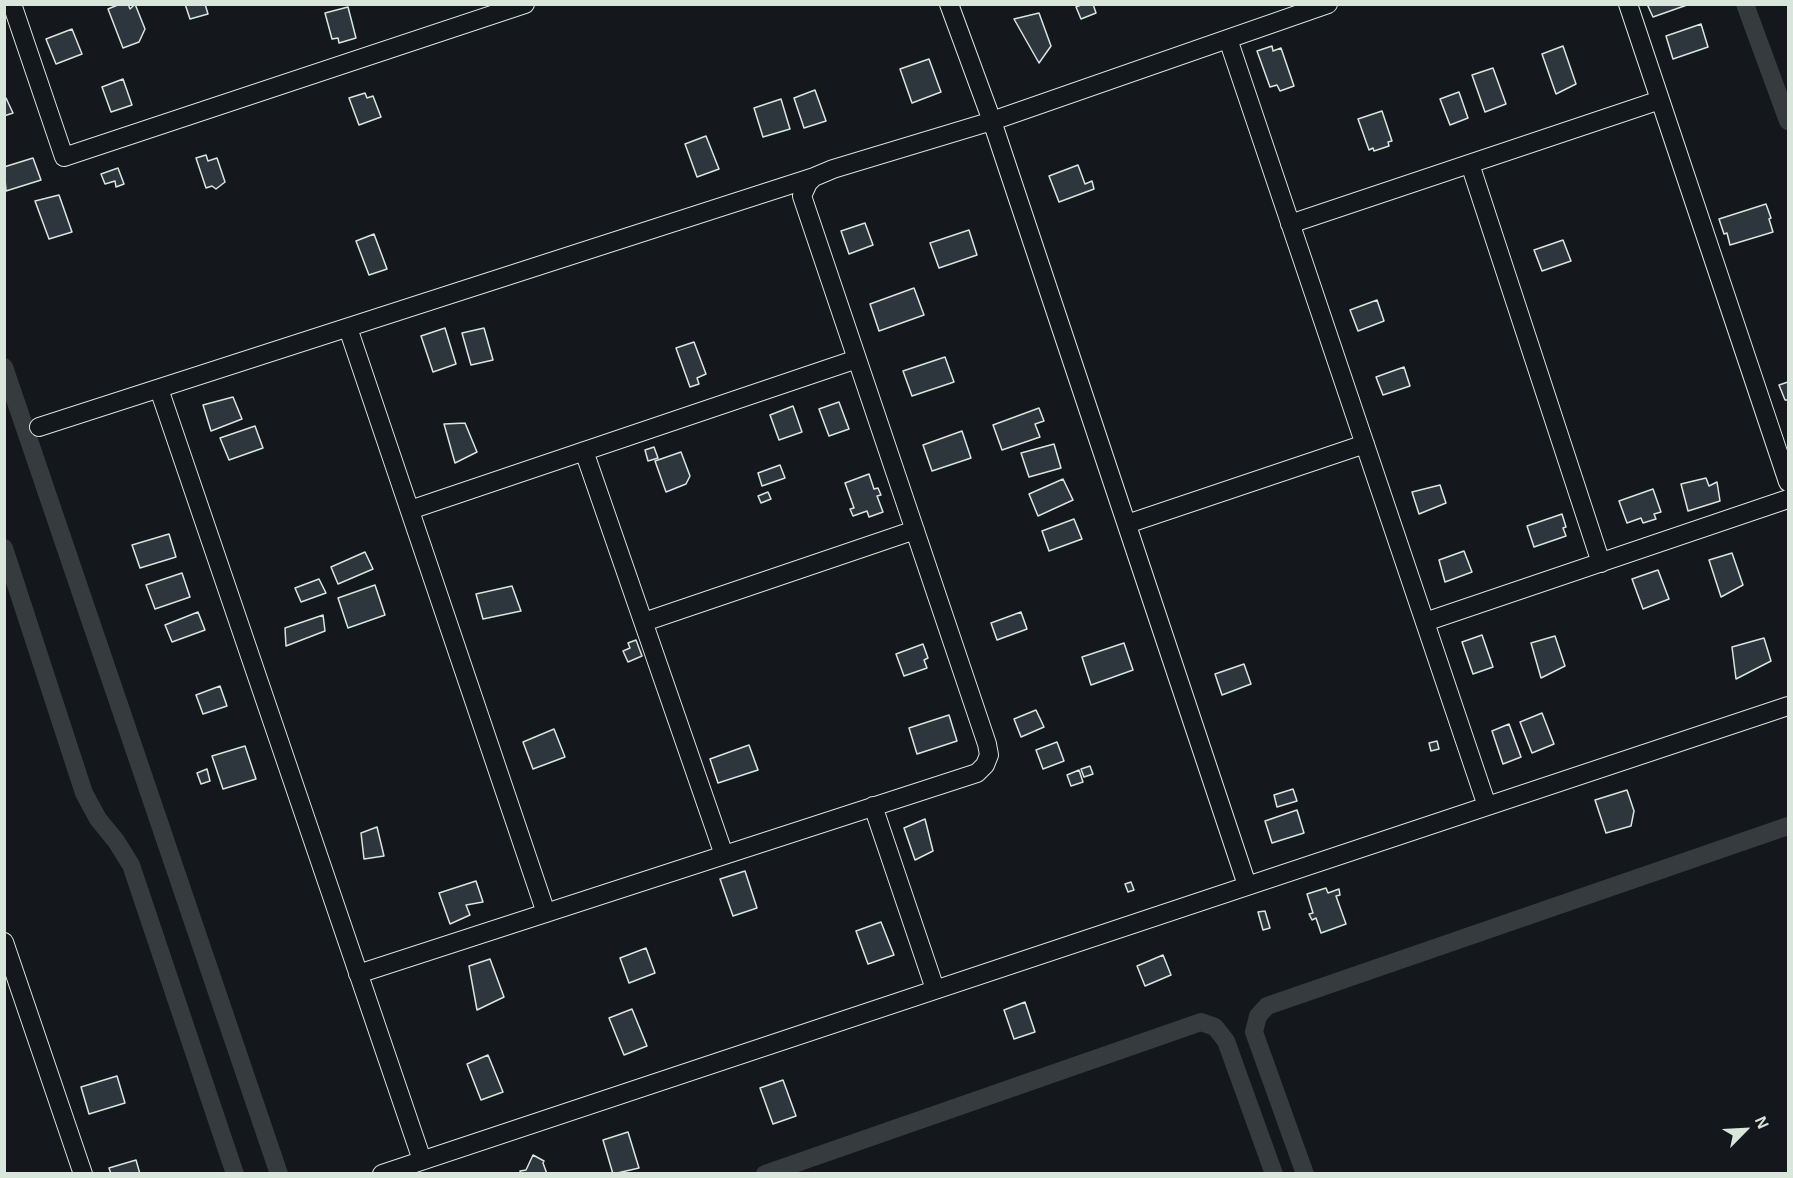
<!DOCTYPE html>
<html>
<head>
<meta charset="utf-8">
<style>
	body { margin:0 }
	#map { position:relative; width:1793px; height:1178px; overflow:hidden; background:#14181c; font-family:Helvetica,sans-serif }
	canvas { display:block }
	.frame { position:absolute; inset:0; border:6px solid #d8e6dc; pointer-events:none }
	.north { position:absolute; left:1715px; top:1100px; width:60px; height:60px; -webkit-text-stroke:4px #14181c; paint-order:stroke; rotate:66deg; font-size:16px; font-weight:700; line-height:24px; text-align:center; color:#d8e6dc }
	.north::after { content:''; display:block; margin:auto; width:21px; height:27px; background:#d8e6dc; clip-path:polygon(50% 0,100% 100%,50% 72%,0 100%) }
</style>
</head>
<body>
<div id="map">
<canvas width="1793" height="1178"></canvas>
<div class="frame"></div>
<div class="north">N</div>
</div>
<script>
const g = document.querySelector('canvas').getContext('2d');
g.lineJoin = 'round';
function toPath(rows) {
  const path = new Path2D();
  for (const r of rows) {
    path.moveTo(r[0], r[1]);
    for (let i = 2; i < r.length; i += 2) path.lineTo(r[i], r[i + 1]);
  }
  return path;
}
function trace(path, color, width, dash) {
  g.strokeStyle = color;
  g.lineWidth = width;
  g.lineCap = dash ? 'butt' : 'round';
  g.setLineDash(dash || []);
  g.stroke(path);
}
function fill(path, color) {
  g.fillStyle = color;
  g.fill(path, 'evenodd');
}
const canal = toPath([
	[1745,4,1788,121],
	[4,367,279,1174],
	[4,548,84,793,98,819,116,841,131,865,235,1174],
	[765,1174,1201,1022,1215,1027,1226,1041,1274,1174],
	[1305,1174,1254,1032,1258,1016,1267,1006,1788,826]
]);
const building = toPath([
	[120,4,128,4,130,9,135,4,145,29,139,42,123,48,108,9,120,4],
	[185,4,205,4,208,14,190,19,185,4],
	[1083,4,1093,4,1096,13,1081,19,1076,7,1083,4],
	[1647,4,1687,4,1687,5,1653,17,1647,4],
	[348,7,356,38,339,43,338,38,332,39,325,13,348,7],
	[1039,13,1051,46,1039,63,1014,19,1039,13],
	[1701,24,1708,47,1673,59,1666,36,1701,24],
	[72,29,82,54,56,64,46,39,72,29],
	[1272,46,1273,51,1281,48,1294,86,1280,91,1277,85,1270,87,1257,51,1272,46],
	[1563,46,1576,84,1556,94,1542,54,1563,46],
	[929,59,941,92,912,103,900,69,929,59],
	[1493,68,1506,104,1485,112,1472,75,1493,68],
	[123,79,132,105,111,112,102,87,123,79],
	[815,90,826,121,804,128,794,98,815,90],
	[1459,92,1468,118,1450,125,1440,99,1459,92],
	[365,93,367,98,373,96,381,117,359,125,349,98,365,93],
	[4,98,6,98,13,113,4,116,4,98],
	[781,99,790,129,763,137,754,108,781,99],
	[1382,111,1392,141,1388,142,1389,146,1374,151,1373,148,1369,150,1358,119,1382,111],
	[706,136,719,169,697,177,685,144,706,136],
	[206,155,208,161,217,158,225,182,216,189,212,186,206,188,196,158,206,155],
	[33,158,41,180,6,191,4,167,33,158],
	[1078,165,1085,184,1092,181,1094,189,1059,202,1049,176,1078,165],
	[118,168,124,184,116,187,115,181,105,184,101,174,118,168],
	[59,195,72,232,49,239,35,201,59,195],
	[1766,204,1771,218,1769,219,1773,232,1730,245,1727,233,1724,234,1719,219,1766,204],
	[865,223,873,245,849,254,841,231,865,223],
	[969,230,977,255,939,268,930,243,969,230],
	[374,234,387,269,369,275,356,241,374,234],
	[1563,240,1571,261,1542,271,1534,250,1563,240],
	[914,288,924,315,879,331,870,304,914,288],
	[1377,300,1384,321,1358,331,1350,310,1377,300],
	[445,328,456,364,433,372,421,336,445,328],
	[484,328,493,360,471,365,462,333,484,328],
	[694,342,706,374,697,378,699,384,690,387,676,348,694,342],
	[945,357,954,382,912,396,903,371,945,357],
	[1404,367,1410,386,1383,395,1376,377,1404,367],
	[1788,382,1788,400,1785,400,1779,385,1788,382],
	[233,397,242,419,211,431,203,405,233,397],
	[839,402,849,429,829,436,819,409,839,402],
	[793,406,802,432,779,440,770,415,793,406],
	[1039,408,1044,421,1035,424,1040,437,1002,450,993,425,1039,408],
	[465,423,477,452,455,463,444,424,465,423],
	[255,426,263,448,229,460,220,438,255,426],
	[962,431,971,458,932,471,923,445,962,431],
	[1054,444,1061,468,1029,477,1021,453,1054,444],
	[654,447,658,458,648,461,645,450,654,447],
	[681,452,690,476,686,484,666,492,655,461,681,452],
	[780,465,785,478,762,486,758,473,780,465],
	[869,474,874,489,878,488,881,495,877,496,883,512,869,517,867,511,853,516,850,509,854,508,845,483,869,474],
	[1706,478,1709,486,1717,482,1720,501,1688,511,1681,484,1706,478],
	[1063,479,1073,500,1038,516,1029,494,1063,479],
	[1440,485,1446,503,1419,514,1412,492,1440,485],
	[1653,489,1661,512,1654,514,1656,519,1643,523,1641,518,1627,523,1619,501,1653,489],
	[768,492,771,499,761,503,758,496,768,492],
	[1562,514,1566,527,1563,528,1566,536,1534,547,1527,526,1562,514],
	[1074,519,1082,539,1049,551,1042,531,1074,519],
	[169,534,176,557,140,568,132,545,169,534],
	[1464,551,1472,572,1445,582,1439,560,1464,551],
	[365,552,373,569,338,584,331,567,365,552],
	[1732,553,1743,585,1721,597,1709,560,1732,553],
	[1658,570,1669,599,1643,609,1632,579,1658,570],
	[182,573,190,597,155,609,146,585,182,573],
	[319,579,326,593,301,602,295,588,319,579],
	[375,585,385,615,348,628,338,598,375,585],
	[512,586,521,611,483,619,476,594,512,586],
	[198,612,205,630,172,642,165,625,198,612],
	[1021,612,1027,629,997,640,991,623,1021,612],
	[323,615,325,631,286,646,285,628,323,615],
	[1482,635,1493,667,1473,674,1462,642,1482,635],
	[1555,636,1565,666,1541,678,1531,643,1555,636],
	[1764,638,1771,661,1736,679,1732,647,1764,638],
	[636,640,642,656,628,662,623,651,630,648,628,643,636,640],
	[1124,643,1133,670,1091,685,1082,657,1124,643],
	[923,644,928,658,924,660,927,668,904,676,896,654,923,644],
	[1244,664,1251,684,1222,695,1215,674,1244,664],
	[220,686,227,706,203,714,196,695,220,686],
	[1036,710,1044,727,1021,737,1014,719,1036,710],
	[1542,713,1554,744,1532,753,1520,722,1542,713],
	[949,715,957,741,917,754,909,728,949,715],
	[1509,724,1521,757,1503,764,1492,731,1509,724],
	[554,729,565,757,533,769,523,742,554,729],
	[1437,741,1439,749,1431,751,1429,743,1437,741],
	[1057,742,1064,761,1043,769,1036,750,1057,742],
	[749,745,758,770,718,783,710,759,749,745],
	[245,746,256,779,223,789,212,756,245,746],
	[1090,766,1093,774,1084,777,1081,769,1090,766],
	[207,769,210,781,201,784,197,773,207,769],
	[1079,770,1083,782,1071,786,1067,775,1079,770],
	[1293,789,1297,801,1277,807,1274,795,1293,789],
	[1627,790,1634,811,1631,826,1606,833,1595,800,1627,790],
	[1297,810,1304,833,1272,843,1265,821,1297,810],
	[925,819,933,851,915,860,904,828,925,819],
	[377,827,384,856,364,859,361,833,377,827],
	[745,871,757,908,733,916,720,879,745,871],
	[476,881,483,902,466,905,470,915,450,924,439,893,476,881],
	[1131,882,1134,890,1128,892,1125,884,1131,882],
	[1326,888,1328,893,1339,889,1340,895,1336,896,1346,924,1321,933,1316,918,1312,920,1309,914,1313,913,1307,894,1326,888],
	[1265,911,1270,928,1263,930,1258,912,1265,911],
	[881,922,894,955,868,964,856,931,881,922],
	[646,948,655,973,629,983,620,958,646,948],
	[1163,955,1171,975,1145,986,1137,966,1163,955],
	[490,959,504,997,477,1010,469,966,490,959],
	[1025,1002,1035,1032,1014,1039,1004,1010,1025,1002],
	[632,1009,647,1046,624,1055,609,1018,632,1009],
	[488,1055,503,1092,481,1100,467,1064,488,1055],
	[117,1076,125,1103,89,1114,81,1087,117,1076],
	[783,1080,796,1116,773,1124,760,1088,783,1080],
	[628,1132,639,1168,613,1174,603,1140,628,1132],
	[533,1155,544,1161,543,1163,547,1174,521,1174,520,1171,526,1170,533,1155],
	[136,1160,140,1174,111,1174,109,1168,136,1160]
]);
const minor = toPath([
	[12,4,64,157,525,4],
	[949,4,992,121,1247,885],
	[1628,4,1788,482],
	[1228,39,1487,806],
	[1470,164,1601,563],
	[1290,224,1660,100],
	[348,328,546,913],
	[159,389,422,1160],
	[39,427,814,177,833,169,992,121,1328,4],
	[584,451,724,855],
	[410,510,857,359],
	[1127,524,1365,444],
	[644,622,915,530],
	[1425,622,1788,499],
	[873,806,935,989],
	[4,942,83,1174],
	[358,974,977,773,985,765,989,755,987,744,802,196,808,183,814,177],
	[382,1174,1788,706]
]);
trace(canal, '#363b3e', 18);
fill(building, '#2c363c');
trace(building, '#d8e6dc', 1.5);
trace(minor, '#d8e6dc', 20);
trace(minor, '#14181c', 18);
</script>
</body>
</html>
